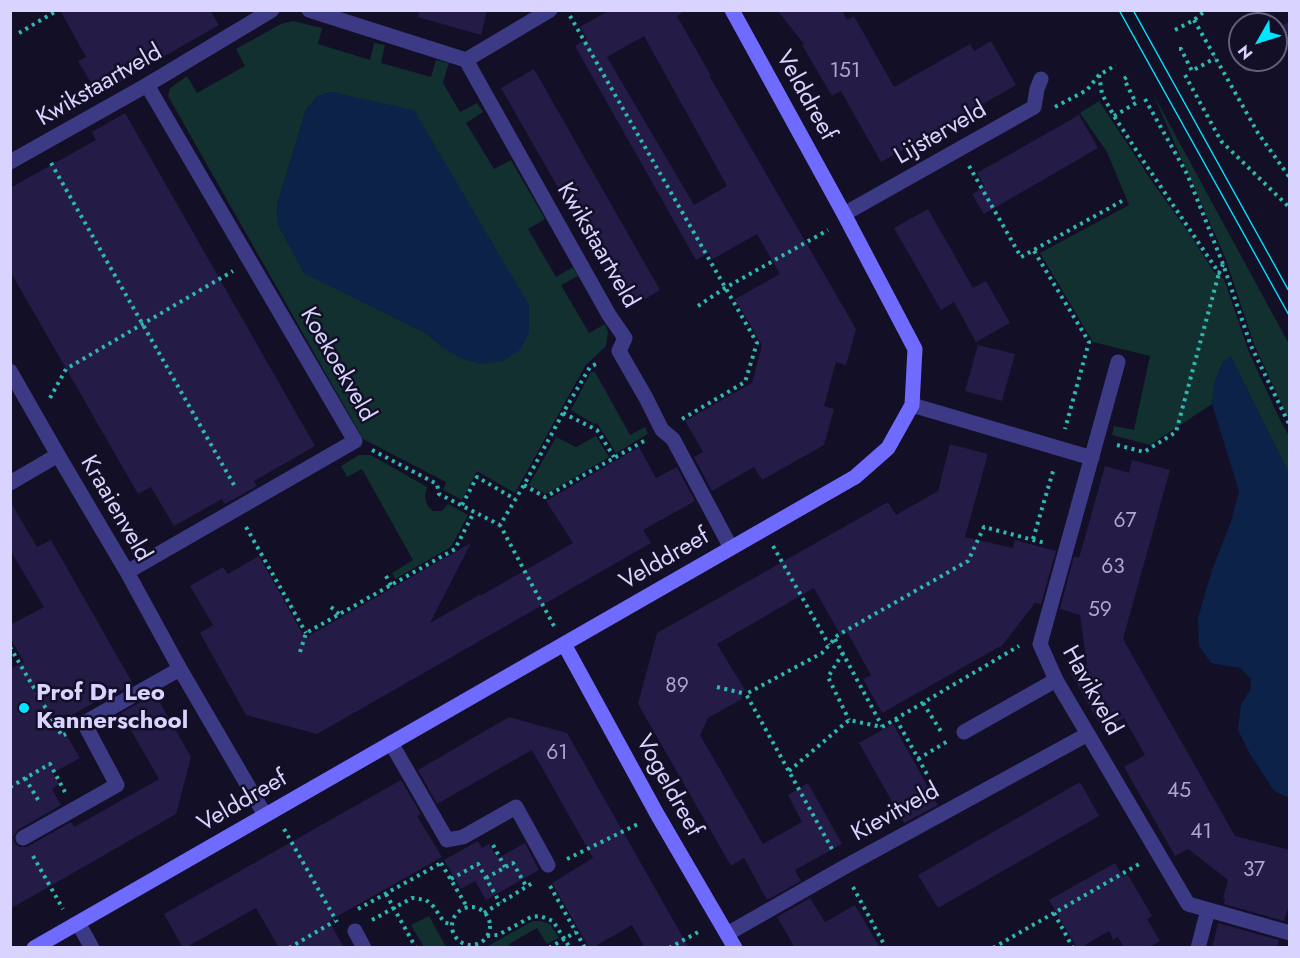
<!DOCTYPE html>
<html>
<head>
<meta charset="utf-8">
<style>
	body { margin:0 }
	#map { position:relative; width:1300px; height:958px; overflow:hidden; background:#130f26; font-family:Jost,sans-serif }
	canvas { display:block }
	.frame { position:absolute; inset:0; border:12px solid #d9d4ff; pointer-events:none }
	.north { position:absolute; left:1228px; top:12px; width:60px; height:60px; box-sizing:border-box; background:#130f26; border:2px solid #625e7d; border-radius:50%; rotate:231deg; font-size:16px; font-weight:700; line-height:24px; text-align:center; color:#d9d4ff }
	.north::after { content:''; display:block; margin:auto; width:21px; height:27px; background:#00e5ff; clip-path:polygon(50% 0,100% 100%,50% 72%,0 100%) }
</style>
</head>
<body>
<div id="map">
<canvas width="1300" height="958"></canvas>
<div class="frame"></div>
<div class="north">N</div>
</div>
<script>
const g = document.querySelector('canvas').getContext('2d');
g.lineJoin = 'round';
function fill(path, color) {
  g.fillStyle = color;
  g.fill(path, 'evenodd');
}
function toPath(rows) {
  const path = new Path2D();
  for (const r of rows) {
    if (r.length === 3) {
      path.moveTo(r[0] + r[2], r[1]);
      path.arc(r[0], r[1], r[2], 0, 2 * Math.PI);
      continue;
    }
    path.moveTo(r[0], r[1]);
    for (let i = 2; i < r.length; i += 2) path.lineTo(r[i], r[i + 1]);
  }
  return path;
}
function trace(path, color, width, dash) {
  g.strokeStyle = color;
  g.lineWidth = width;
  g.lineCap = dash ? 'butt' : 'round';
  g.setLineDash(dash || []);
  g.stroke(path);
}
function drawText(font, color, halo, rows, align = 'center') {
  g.font = font + ' Jost,sans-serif';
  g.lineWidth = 5;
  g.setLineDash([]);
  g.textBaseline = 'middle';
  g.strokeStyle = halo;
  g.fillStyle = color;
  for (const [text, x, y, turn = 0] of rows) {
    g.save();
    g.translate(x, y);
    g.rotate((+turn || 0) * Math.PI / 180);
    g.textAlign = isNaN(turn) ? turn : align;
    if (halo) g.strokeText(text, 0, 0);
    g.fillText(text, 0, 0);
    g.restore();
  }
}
const green = toPath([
	[293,21,322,28,318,44,370,60,374,43,385,45,381,63,431,77,436,60,449,63,443,83,460,112,477,103,483,112,466,123,494,169,511,160,545,219,528,229,556,277,573,267,578,276,561,285,589,333,605,324,608,332,606,346,585,366,515,493,477,471,462,500,443,490,446,482,363,439,168,96,170,88,187,76,197,93,245,66,236,49,281,24],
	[331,92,356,98,529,305,528,317,442,347,426,333,304,273,278,224,277,205,306,110,318,96],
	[1153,94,1289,344,1289,420,1254,344,1225,257],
	[1099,101,1153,183,1189,233,1214,272,1224,279,1249,352,1281,422,1289,436,1289,474,1231,357,1223,362,1215,381,1212,404,1150,445,1112,435,1114,426,1134,430,1150,356,1093,342,1040,253,1129,205,1107,152,1080,113],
	[591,372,595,372,630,435,645,427,648,434,616,453,597,423,594,424,571,410],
	[596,436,609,457,546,494,529,485,556,437,576,447],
	[359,455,371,455,427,487,425,496,427,505,433,511,442,511,448,504,468,515,451,547,395,579,392,573,413,560,362,469,347,477,341,466],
	[429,916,446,947,424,947,411,925],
	[533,921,540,921,550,924,559,938,547,944,537,928,509,944,510,947,486,947]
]);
const water = toPath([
	[331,92,414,110,529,305,529,332,520,350,503,361,480,364,460,358,442,347,426,333,304,273,278,224,277,205,306,110,318,96],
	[1231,356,1289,474,1289,798,1274,791,1250,754,1238,730,1241,704,1250,690,1251,679,1240,668,1211,663,1199,646,1198,618,1212,570,1232,519,1239,491,1212,404,1215,381,1223,362]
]);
const building = toPath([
	[60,10,210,10,219,25,98,94,78,61,86,57],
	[419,10,487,10,481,35,418,17],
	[610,10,687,10,677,16,711,76,710,77,856,329,846,365,836,362,824,406,834,409,824,445,762,480,754,467,712,491,694,457,703,452,685,421,752,383,762,345,735,299,780,274,757,234,713,259,709,253,696,260,575,46,587,39,580,27],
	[644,36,727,186,694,205,607,57],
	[777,10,842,10,847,20,854,16,894,87,970,44,974,51,991,41,1016,85,983,104,985,107,946,131,915,146,913,144,881,162,841,91,832,96,802,45,804,44],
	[1290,21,1290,49,1276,56,1276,29],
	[1240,48,1240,60,1269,60,1246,72,1234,51],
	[534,69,660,290,628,310,501,88],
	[125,113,315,446,254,481,257,486,243,494,225,504,222,499,174,526,151,487,138,494,10,271,10,188,96,140,92,132],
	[1079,115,1098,148,984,214,972,194,985,187,977,173],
	[928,209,973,288,986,281,1010,323,976,342,954,302,941,310,894,228],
	[978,345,1015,354,1002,401,965,391],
	[950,444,988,454,965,537,1013,548,1015,540,1056,551,1041,604,1035,603,1001,647,999,647,882,713,863,679,871,675,847,632,841,636,814,588,717,644,745,690,739,693,742,699,708,718,700,735,763,844,802,822,788,795,808,783,842,844,795,870,801,881,767,900,744,858,731,866,638,704,657,633,888,502,896,515,938,491],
	[639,447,656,478,677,467,695,501,643,530,651,543,317,734,246,715,200,633,213,625,190,586,223,567,228,574,259,556,305,638,471,543,430,623,481,594,480,596,573,543,546,501],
	[1132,460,1170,470,1123,639,1235,836,1290,850,1290,901,1284,921,1224,904,1225,898,1223,898,1228,880,1188,849,1175,856,1124,767,1145,755,1124,718,1103,730,1071,674,1087,665,1080,615,1060,609,1074,556,1079,558,1105,466,1129,473],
	[10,501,37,547,51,540,133,684,111,696,110,694,59,722,80,758,53,773,59,784,52,789,61,805,18,830,13,837,15,843,19,847,27,847,71,822,74,827,159,779,121,713,155,694,191,757,176,814,10,909,10,669,24,662,10,638,10,625,44,607,10,550],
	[509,717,567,733,689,948,645,948,632,925,592,948,589,948,552,883,593,858,532,750,437,804,418,770],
	[893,724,938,805,904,823,859,743],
	[401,780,421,814,417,816,442,857,329,921,344,948,279,948,256,908,185,948,183,948,164,914],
	[1080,782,1099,816,938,908,918,875],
	[478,841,482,848,489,844,498,858,525,843,539,870,486,900,475,881,461,889,444,860],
	[1115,863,1123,877,1128,875,1152,916,1147,919,1160,941,1148,948,1124,948,1118,937,1113,940,1109,931,1080,948,1077,948,1049,900],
	[810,898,825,922,855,905,880,948,795,948,777,917],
	[1218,923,1279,940,1277,948,1212,948]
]);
const path = toPath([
	[570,16,757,343,745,382,682,419],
	[1194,20,1258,133,1290,178],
	[1175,30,1194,20,1206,10],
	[19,33,58,10],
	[1179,49,1181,49,1192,71,1215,58],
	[1099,75,1102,94,1114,116,1140,156,1219,273,1223,264,1251,346,1290,426],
	[1185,75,1221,141,1290,208],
	[1145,99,1187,174,1223,264],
	[1055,107,1087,90,1099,75,1116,65],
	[1114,116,1136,103,1124,79,1130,75],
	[51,163,234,485],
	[969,166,1021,257,1122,201],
	[1034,251,1089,342,1065,429],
	[698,306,725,288,828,230],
	[50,398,66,369,233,271],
	[563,413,597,430,614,457],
	[1117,445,1144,452,1176,432,1219,273],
	[372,450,437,484,439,494,500,525],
	[524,485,545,497,644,441],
	[462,505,477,477,515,499],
	[246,527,306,633],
	[1033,539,1054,468],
	[773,546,829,645],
	[386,576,391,585],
	[331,607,339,614],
	[554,626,500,525,524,485,563,413,590,367,600,362],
	[835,639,882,726],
	[10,647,62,736,66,734],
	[300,652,306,633,455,549,474,512],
	[843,653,828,677,849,720],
	[717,687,746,694],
	[923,703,942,733],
	[896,719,937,792],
	[918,759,948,741],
	[789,771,849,720,882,727,1019,646],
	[25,778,40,803],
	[10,787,50,764,65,792],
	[284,829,337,922],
	[493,845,505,867],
	[832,849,746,694,822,653,838,635,968,561,984,527,1045,543],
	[33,856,63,909],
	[567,859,638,824],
	[441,863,467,907],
	[486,878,513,863,526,886],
	[451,879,478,864,500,903],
	[550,886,585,948],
	[853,887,886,948],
	[386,894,416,948],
	[471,926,19],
	[358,909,441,863,442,861],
	[484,913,534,882],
	[1054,913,1073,948],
	[372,920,412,898,426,900,434,907,444,922,452,925],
	[487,936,498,935,531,917,540,916,553,921,570,948],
	[289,948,335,921],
	[549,948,576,932],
	[669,948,700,931],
	[993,948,1141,863]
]);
const lane = toPath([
	[964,732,1056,680]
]);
const street = toPath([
	[309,10,466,60,550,10],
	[466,60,609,315,625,338,619,351,646,398,662,430,673,439,731,548],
	[10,162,147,85,272,10],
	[844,214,1034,107,1037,89,1041,79],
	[1118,362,1040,644,1056,680,1188,904,1290,933],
	[10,371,58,455,127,572,180,669,265,815],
	[912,405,1092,458],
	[10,483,58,455],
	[127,572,355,441,147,85],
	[391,743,447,840,463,837,516,807,548,865],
	[23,838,117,785,84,723,180,669],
	[78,923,92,948],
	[355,931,364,948],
	[727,934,848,865,1088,734],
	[1198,948,1208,910]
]);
const secondary = toPath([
	[564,644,657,814,735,948],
	[34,948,855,477,888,448,912,405,915,349,844,214,732,10]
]);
const tram = toPath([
	[1119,10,1290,317],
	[1133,10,1290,293]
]);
const markers = [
	[24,708,6,"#00e5ff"]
];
const numberNames = [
	["151",845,72],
	["67",1125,522],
	["63",1113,568],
	["59",1100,611],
	["89",677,687],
	["61",557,754],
	["45",1179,792],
	["41",1201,833],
	["37",1254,871]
];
const streetNames = [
	["Kwikstaartveld",100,86,-30],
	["Velddreef",805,96,61],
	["Lijsterveld",941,134,-30],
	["Kwikstaartveld",597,246,60],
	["Koekoekveld",337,365,60],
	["Kraaienveld",115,509,60],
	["Velddreef",665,560,-30],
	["Havikveld",1091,691,61],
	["Vogeldreef",668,786,61],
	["Velddreef",243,802,-30],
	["Kievitveld",896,813,-29]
];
const poiNames = [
	["Prof Dr Leo",36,694],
	["Kannerschool",36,722]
];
fill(green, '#12302f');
fill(water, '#0c2248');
fill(building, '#241b47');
trace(path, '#2fb8b0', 4, [3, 4.5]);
trace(lane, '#3d3a85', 15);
trace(street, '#3d3a85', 15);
trace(secondary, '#6f6bff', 15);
trace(tram, '#00e5ff', 1.5);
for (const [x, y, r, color] of markers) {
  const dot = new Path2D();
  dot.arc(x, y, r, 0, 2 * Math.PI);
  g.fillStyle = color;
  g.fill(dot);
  trace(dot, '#130f26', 2);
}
drawText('21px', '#aca6d1', null, numberNames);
drawText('24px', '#d9d4ff', '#130f26', streetNames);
drawText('bold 24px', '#d9d4ff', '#130f26', poiNames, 'left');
</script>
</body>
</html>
